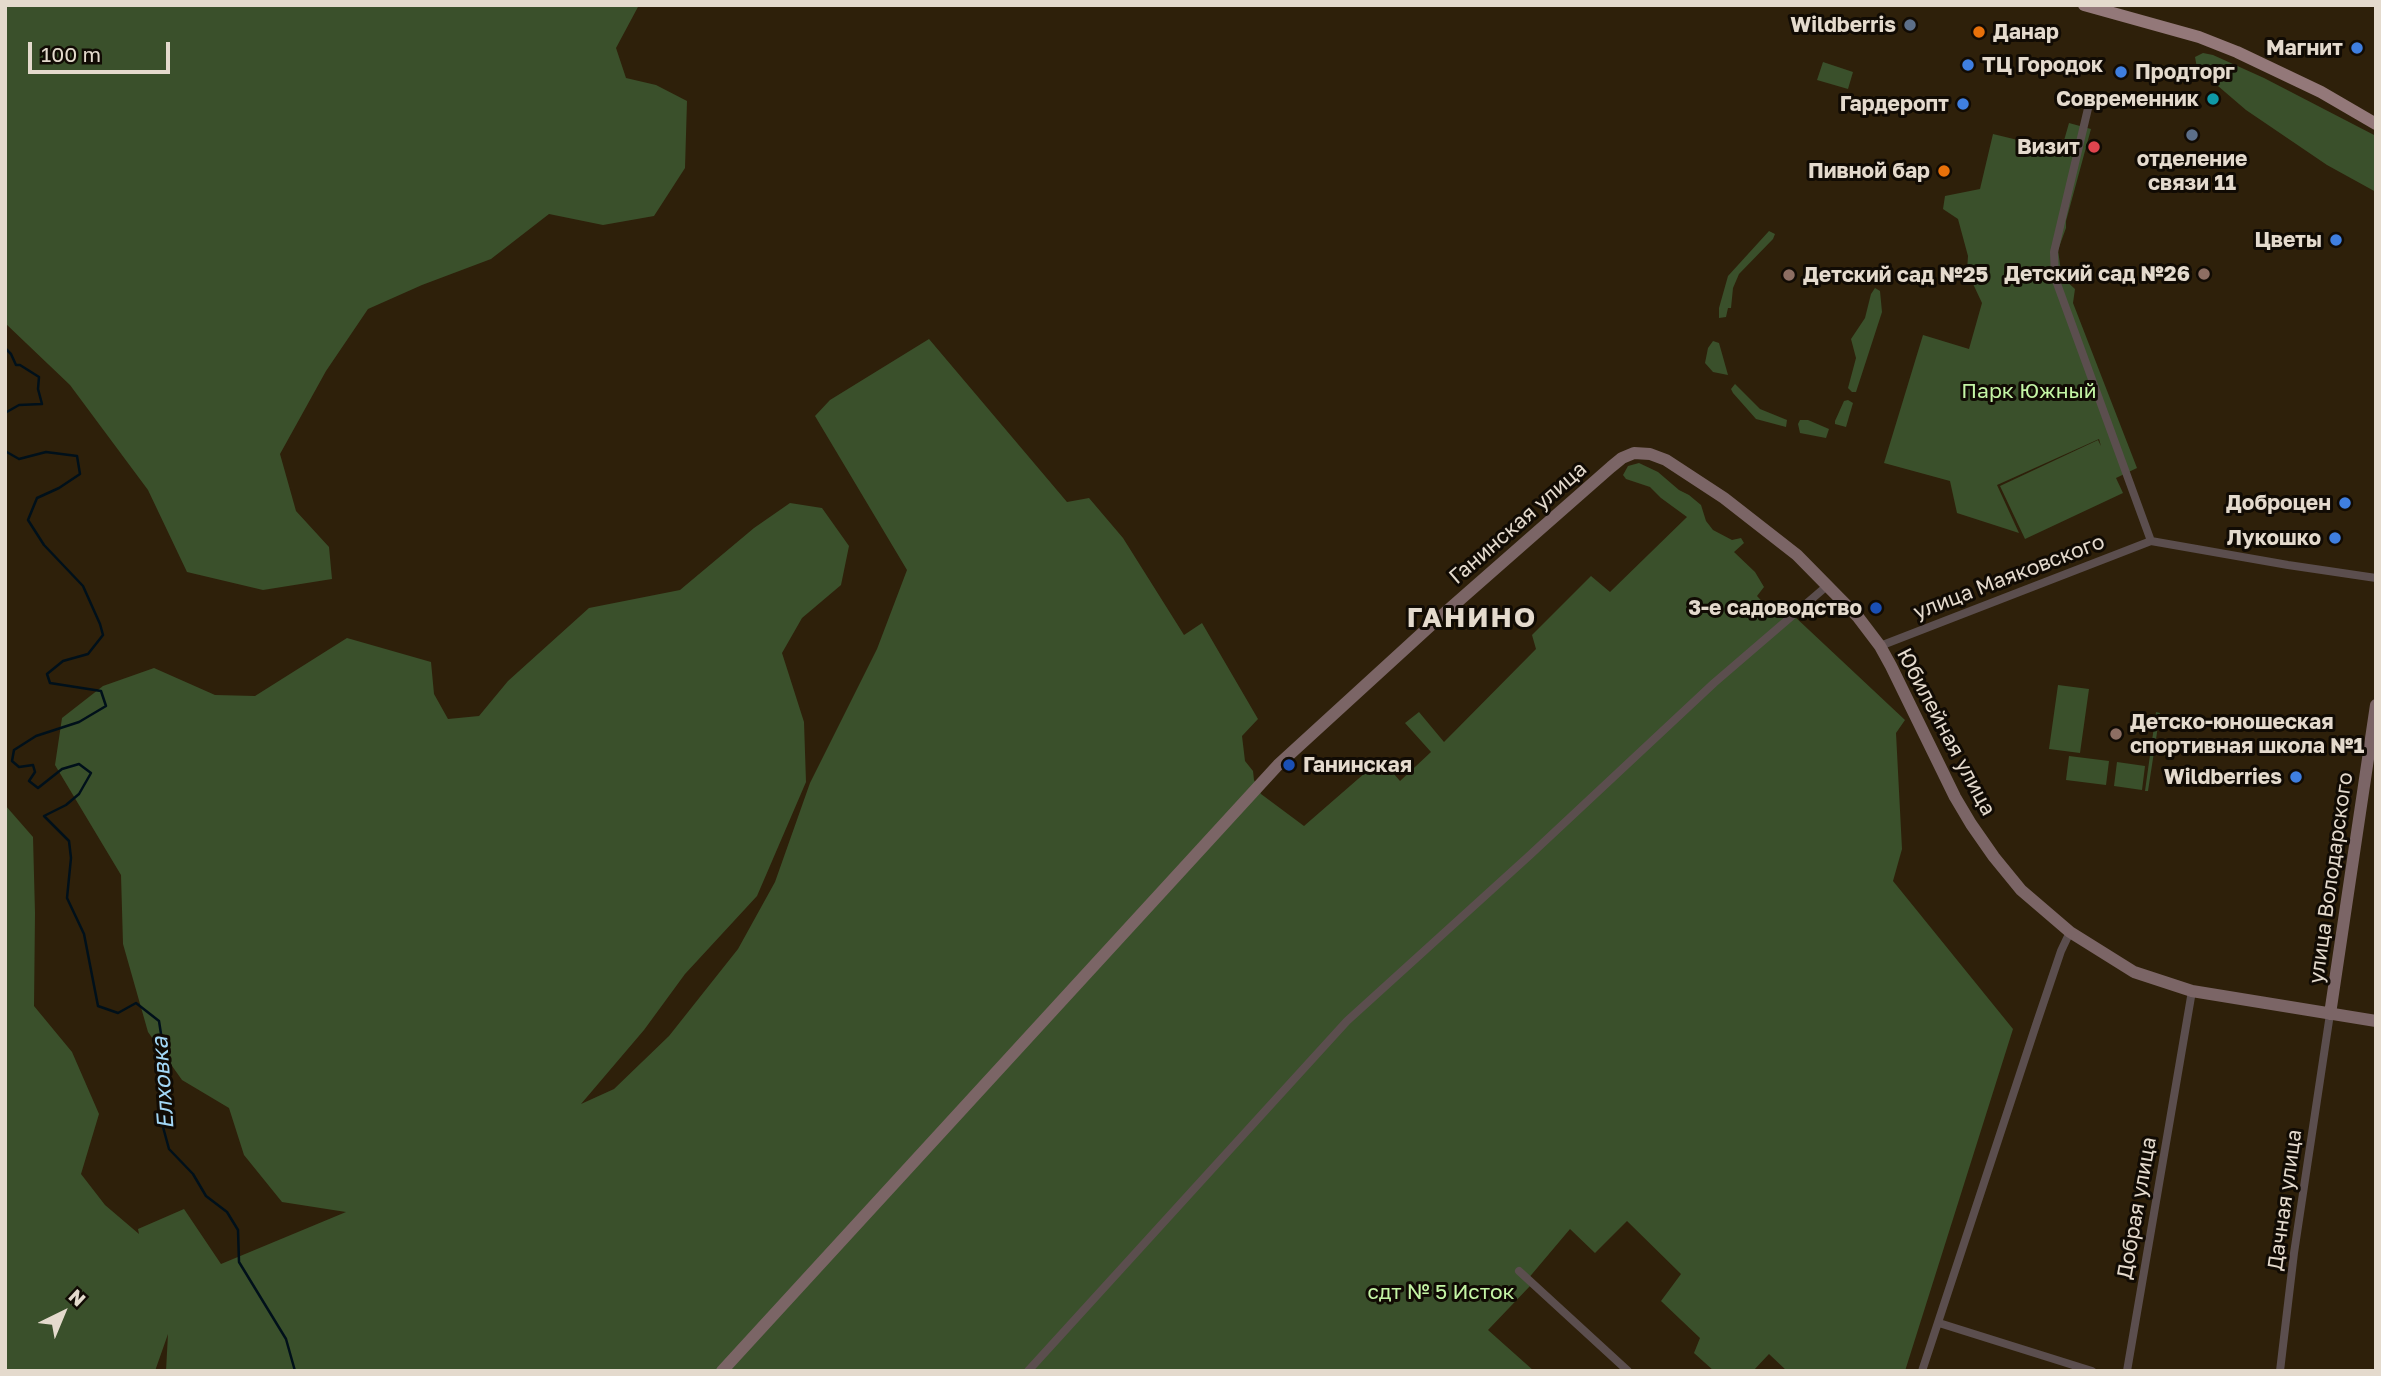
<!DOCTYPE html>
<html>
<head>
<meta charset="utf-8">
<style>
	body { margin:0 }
	#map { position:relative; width:2381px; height:1376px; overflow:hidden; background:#2e200a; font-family:"Golos Text",sans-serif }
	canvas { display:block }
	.frame { position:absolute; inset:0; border:7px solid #e4dacd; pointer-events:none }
	.north { position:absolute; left:28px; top:1278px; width:70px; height:70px; -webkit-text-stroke:5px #110b04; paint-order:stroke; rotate:43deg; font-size:19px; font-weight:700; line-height:28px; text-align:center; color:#e4dacd }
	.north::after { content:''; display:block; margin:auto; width:24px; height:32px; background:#e4dacd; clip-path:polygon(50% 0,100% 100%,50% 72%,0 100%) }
	.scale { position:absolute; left:28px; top:42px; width:142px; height:32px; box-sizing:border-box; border:4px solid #e4dacd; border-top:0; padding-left:9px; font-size:21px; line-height:24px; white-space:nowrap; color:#e4dacd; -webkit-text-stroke:5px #110b04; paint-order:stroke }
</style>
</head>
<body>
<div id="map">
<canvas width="2381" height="1376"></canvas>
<div class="frame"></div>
<div class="north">N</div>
<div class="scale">100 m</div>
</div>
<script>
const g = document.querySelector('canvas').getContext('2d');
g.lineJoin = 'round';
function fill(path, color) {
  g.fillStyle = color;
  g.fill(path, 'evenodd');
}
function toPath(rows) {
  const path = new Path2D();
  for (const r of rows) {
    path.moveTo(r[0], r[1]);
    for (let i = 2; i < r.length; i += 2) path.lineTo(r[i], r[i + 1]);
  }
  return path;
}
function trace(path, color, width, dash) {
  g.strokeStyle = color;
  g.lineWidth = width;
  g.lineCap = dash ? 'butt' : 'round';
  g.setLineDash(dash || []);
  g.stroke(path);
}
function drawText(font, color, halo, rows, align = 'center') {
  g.font = font + ' "Golos Text",sans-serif';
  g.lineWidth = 6;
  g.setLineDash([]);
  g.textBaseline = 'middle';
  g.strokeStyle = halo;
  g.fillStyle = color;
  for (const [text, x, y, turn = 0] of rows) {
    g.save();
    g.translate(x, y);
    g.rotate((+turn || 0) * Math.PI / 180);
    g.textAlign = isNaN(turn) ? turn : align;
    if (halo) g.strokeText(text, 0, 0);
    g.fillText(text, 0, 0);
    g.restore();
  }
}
const green = toPath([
	[5,5,639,5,616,48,626,78,656,85,687,101,685,168,654,216,603,225,549,214,491,259,422,285,368,309,326,371,280,454,296,511,329,547,332,579,263,590,187,572,148,490,70,385,5,323],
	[2203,53,2213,55,2264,78,2376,136,2376,192,2327,165,2246,110,2197,68,2195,57],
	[1823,62,1853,72,1848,89,1817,80],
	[2069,123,2091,129,2066,221,2066,228,2058,250,2061,271,2064,279,2075,289,2073,303,2137,468,2116,478,2123,493,2025,539,2000,486,2098,440,2101,446,2099,439,1997,485,2019,533,1957,513,1950,481,1884,463,1923,335,1969,349,1982,303,1967,271,1968,256,1958,219,1943,209,1945,196,1980,189,1993,134,2026,142,2034,152,2050,141,2063,144],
	[1769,231,1775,234,1773,239,1739,274,1733,288,1731,308,1728,308,1726,317,1719,318,1719,308,1728,276],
	[1875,288,1880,291,1882,312,1856,392,1852,392,1848,388,1856,358,1851,339,1865,318,1871,294],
	[929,339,1067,502,1089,498,1123,538,1184,635,1202,623,1258,719,1242,736,1245,761,1253,771,1254,780,1261,794,1304,826,1381,759,1400,781,1431,752,1405,723,1419,712,1444,742,1536,649,1532,635,1591,576,1610,592,1687,517,1661,498,1650,487,1626,479,1623,475,1628,466,1639,463,1658,472,1679,490,1689,495,1701,505,1706,521,1713,530,1732,540,1741,538,1744,543,1734,552,1755,572,1764,587,1757,596,1769,609,1777,600,1905,720,1896,733,1902,849,1893,881,2013,1029,1905,1371,1787,1371,1769,1354,1753,1371,1714,1371,1694,1353,1700,1338,1661,1301,1681,1274,1627,1221,1595,1253,1570,1229,1527,1280,1530,1286,1488,1330,1534,1371,166,1371,168,1334,155,1371,5,1371,5,805,33,837,35,913,34,1006,72,1052,99,1114,81,1174,105,1205,139,1234,138,1229,184,1209,221,1264,346,1212,282,1202,244,1155,229,1108,182,1080,148,1032,123,944,121,875,55,765,62,718,103,686,154,668,215,695,255,696,347,638,431,662,434,694,448,719,479,716,508,681,589,608,680,590,754,528,790,503,822,508,849,546,841,585,802,618,782,653,804,722,806,782,757,896,685,974,644,1030,581,1104,614,1089,669,1036,738,949,775,882,810,783,877,649,907,570,815,416,830,400],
	[1713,341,1719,343,1728,375,1713,372,1705,363,1708,348],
	[1735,384,1760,409,1787,420,1786,427,1756,419,1733,393,1731,389],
	[1848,400,1853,403,1846,427,1835,424,1835,421,1844,401],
	[1800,420,1808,420,1829,429,1826,438,1800,433,1798,424],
	[2058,685,2089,689,2080,753,2049,749],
	[2156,712,2160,713,2148,791,2145,791],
	[2069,756,2109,761,2106,785,2066,780],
	[2117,762,2145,766,2142,790,2114,786]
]);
const stream = toPath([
	[5,348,11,354,16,365,20,365,39,377,38,389,42,404,19,405,5,413],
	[5,451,19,459,46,452,77,456,80,474,59,488,37,498,28,520,44,545,83,586,100,624,103,635,88,654,63,661,47,674,50,683,101,691,106,706,79,722,36,736,14,750,12,761,19,767,33,765,35,772,29,781,38,788,62,769,79,764,91,773,79,794,66,805,44,816,69,841,71,858,67,898,84,934,98,1006,118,1013,136,1003,159,1021,164,1053,161,1093,163,1127,169,1149,193,1174,206,1196,227,1212,238,1230,239,1262,286,1339,295,1371]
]);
const street = toPath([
	[2090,100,2054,252,2055,278,2151,541],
	[1880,646,2151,541,2288,565,2376,578],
	[1519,1271,1628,1371],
	[1939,1323,2092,1371],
	[1028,1371,1347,1021,1530,855,1714,683,1828,585],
	[1922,1371,2036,1025,2061,951,2070,932],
	[2127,1371,2192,991],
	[2280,1371,2294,1253,2330,1014]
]);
const secondary = toPath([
	[2330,1014,2376,705],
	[722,1371,1278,765,1430,626,1611,467,1622,458,1634,453,1650,454,1666,460,1724,498,1797,555,1858,617,1880,646,1891,666,1955,797,1971,824,1994,857,2021,890,2070,932,2134,972,2192,991,2376,1021]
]);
const primary = toPath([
	[2084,5,2199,37,2237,52,2321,92,2376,124]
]);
const markers = [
	[1910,25,7,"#5c6f8a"],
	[1979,32,7,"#e8710a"],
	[2357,48,7,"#3f7fe0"],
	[1968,65,7,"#3f7fe0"],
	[2121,72,7,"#3f7fe0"],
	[2213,99,7,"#0f9aa8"],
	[1963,104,7,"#3f7fe0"],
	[2192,135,7,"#5c6f8a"],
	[2094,147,7,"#e0444e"],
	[1944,171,7,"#e8710a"],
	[2336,240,7,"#3f7fe0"],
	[2204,274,7,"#8d6e63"],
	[1789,275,7,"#8d6e63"],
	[2345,503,7,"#3f7fe0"],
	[2335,538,7,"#3f7fe0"],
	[1876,608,7,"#1a4fb4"],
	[2116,734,7,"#8d6e63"],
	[1289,765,7,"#1a4fb4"],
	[2296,777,7,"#3f7fe0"]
];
const poiNames = [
	["Wildberris",1896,25],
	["Данар",1993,32,"left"],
	["Магнит",2343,48],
	["ТЦ Городок",1982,65,"left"],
	["Продторг",2135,72,"left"],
	["Современник",2199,99],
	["Гардеропт",1949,104],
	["Визит",2080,147],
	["отделение",2192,159,"center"],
	["связи 11",2192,183,"center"],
	["Пивной бар",1930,171],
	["Цветы",2322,240],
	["Детский сад №26",2190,274],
	["Детский сад №25",1803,275,"left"],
	["Доброцен",2331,503],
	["Лукошко",2321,538],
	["3-е садоводство",1862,608],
	["Детско-юношеская",2130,722,"left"],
	["спортивная школа №1",2130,746,"left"],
	["Ганинская",1303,765,"left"],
	["Wildberries",2282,777]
];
const parkNames = [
	["Парк Южный",2029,391],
	["сдт № 5 Исток",1441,1292]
];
const streetNames = [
	["Ганинская улица",1518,523,-41],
	["улица Маяковского",2009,577,-21],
	["Юбилейная улица",1946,732,62],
	["улица Володарского",2331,878,-82],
	["Дачная улица",2285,1200,-82],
	["Добрая улица",2137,1208,-80]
];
const waterNames = [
	["Елховка",163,1083,-94]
];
const districtNames = [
	["ГАНИНО",1472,618]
];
fill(green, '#3a502b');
trace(stream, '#00101a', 2.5);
trace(street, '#5b4e4e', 8);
trace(secondary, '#7b6566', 12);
trace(primary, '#937879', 12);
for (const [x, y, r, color] of markers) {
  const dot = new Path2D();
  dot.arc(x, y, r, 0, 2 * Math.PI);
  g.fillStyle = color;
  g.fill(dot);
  trace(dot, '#110b04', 2.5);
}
drawText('bold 21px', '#e4dacd', '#110b04', poiNames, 'right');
drawText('21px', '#c4f5a5', '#110b04', parkNames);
drawText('21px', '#e4dacd', '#110b04', streetNames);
drawText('italic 23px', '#a2d7f6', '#110b04', waterNames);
g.letterSpacing = '2px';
drawText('bold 28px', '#e4dacd', '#110b04', districtNames);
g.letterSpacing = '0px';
</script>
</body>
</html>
